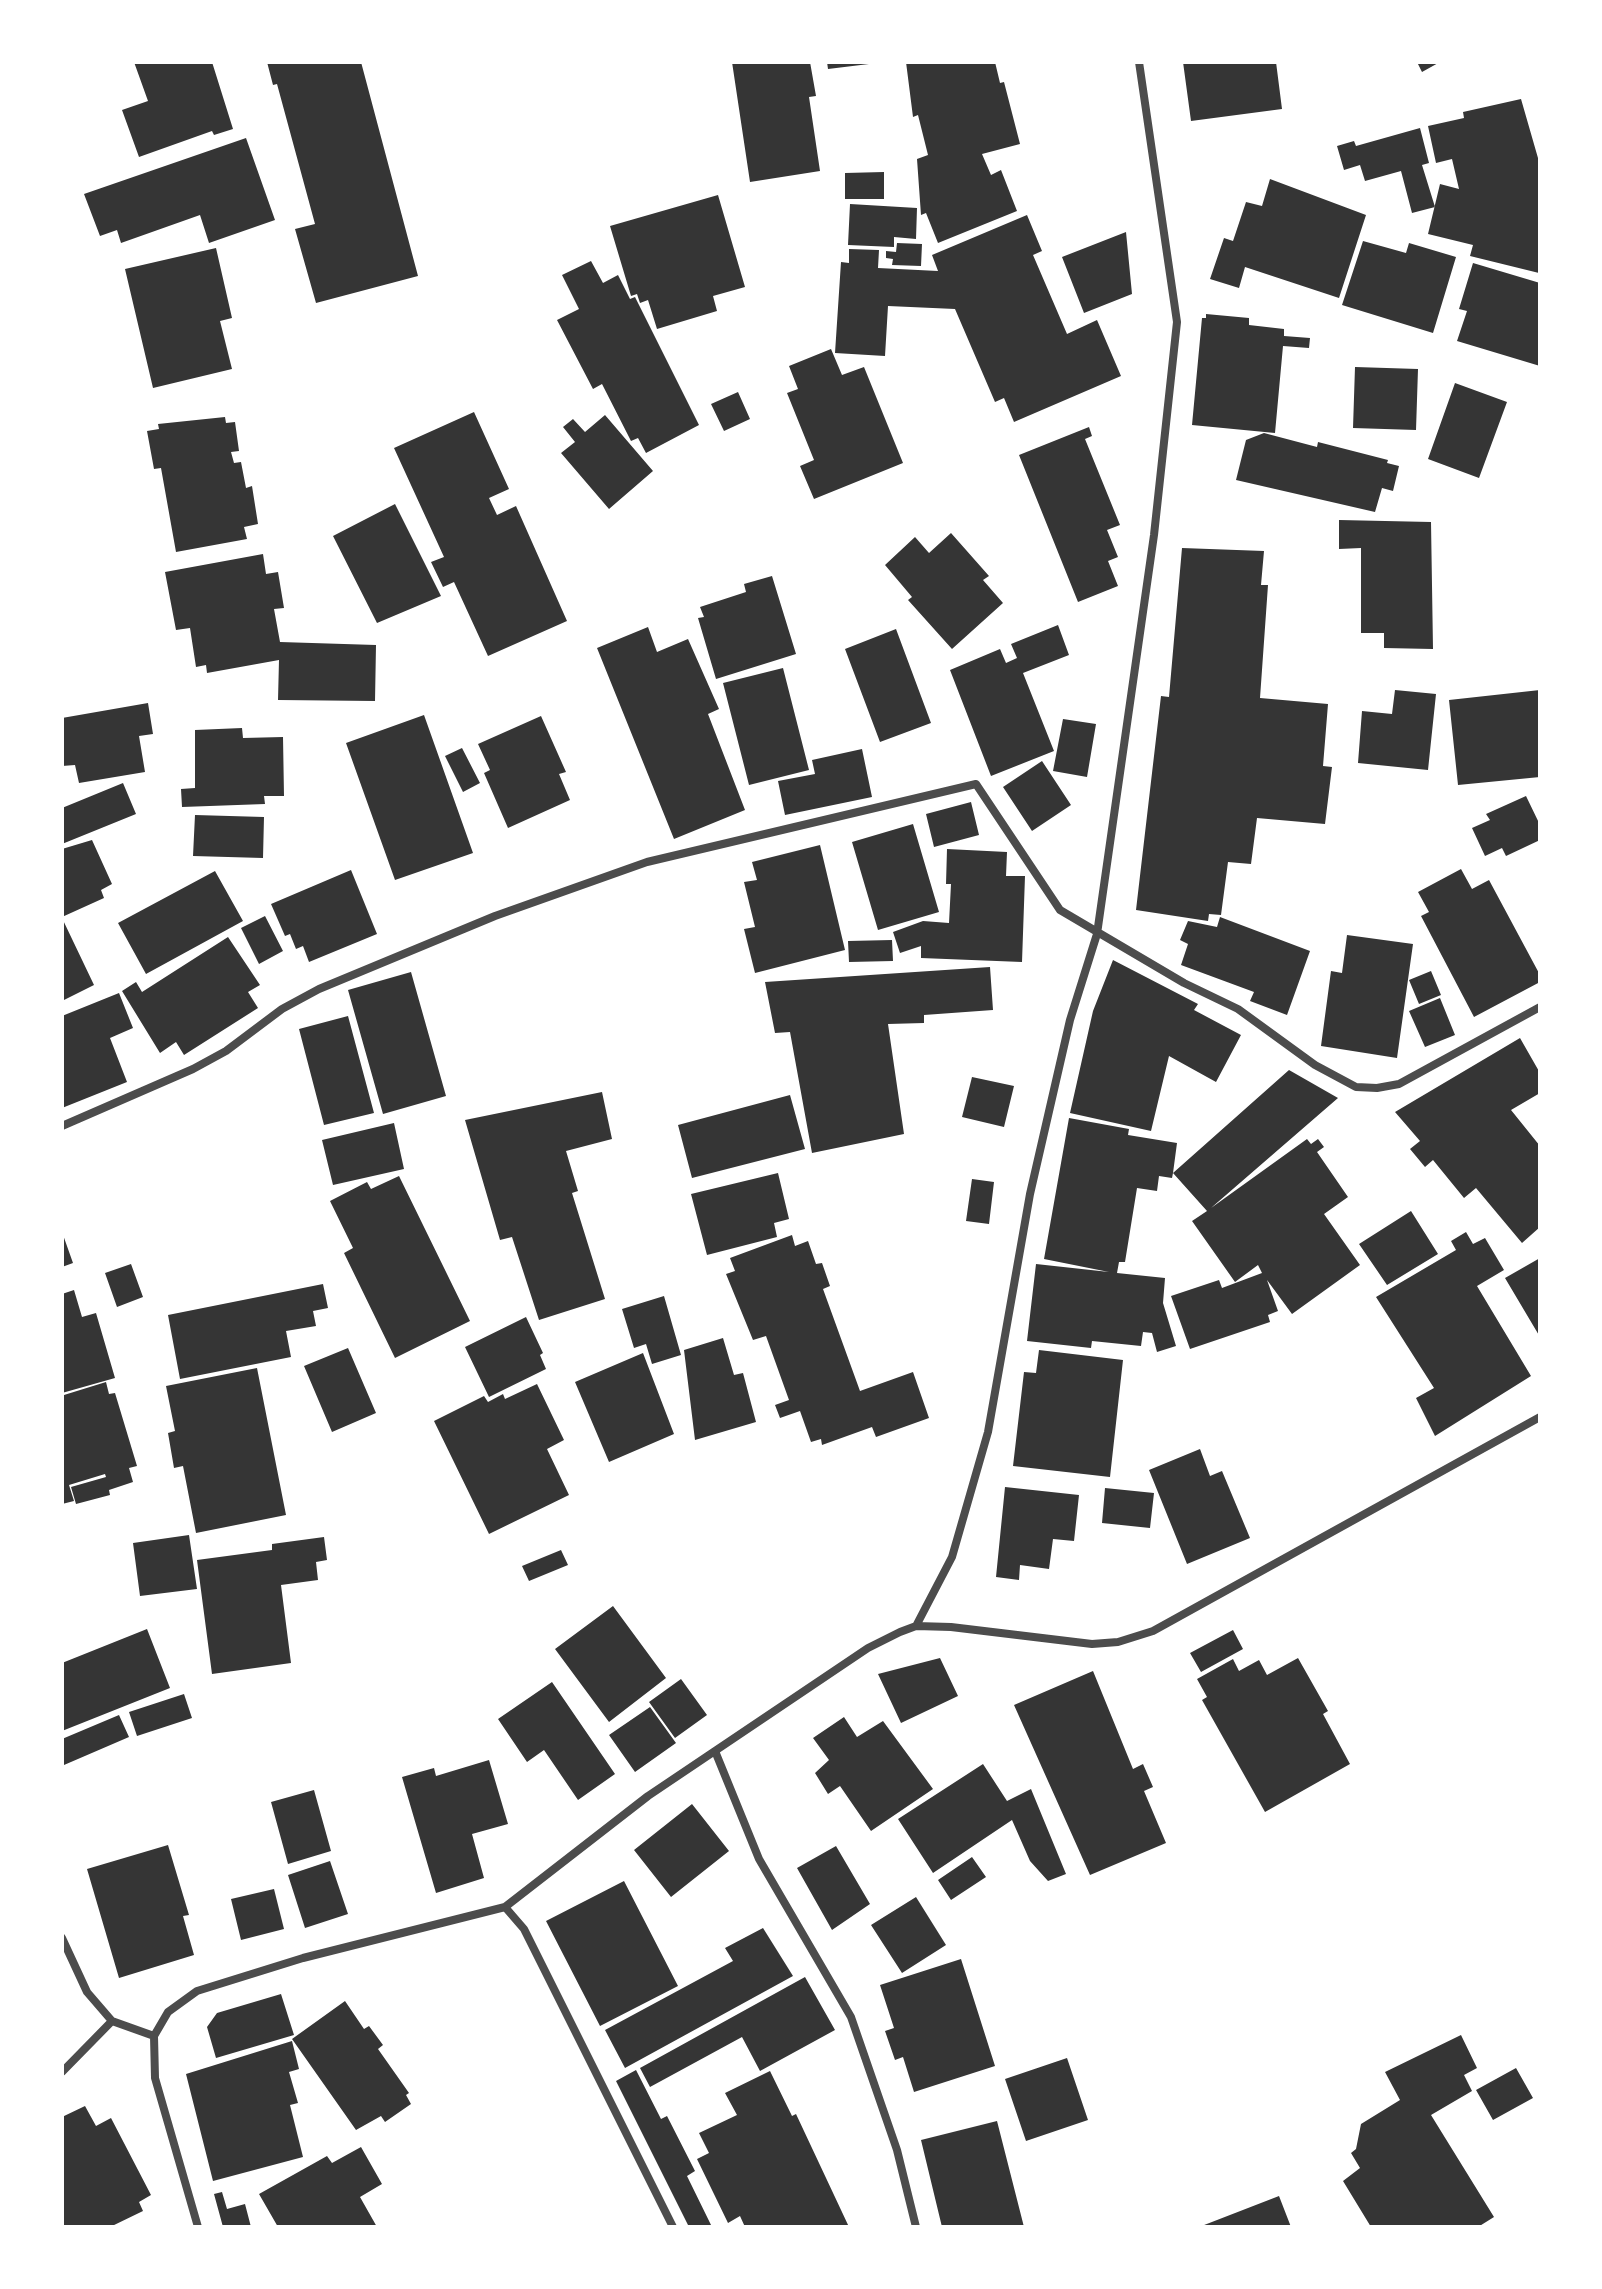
<!DOCTYPE html>
<html>
<head>
<meta charset="utf-8">
<style>
	body { margin:0 }
	#map { position:relative; width:1602px; height:2289px; overflow:hidden; background:#fff; font-family:Inter,sans-serif }
	canvas { display:block }
	.frame { position:absolute; inset:0; border:64px solid #fff; pointer-events:none }
</style>
</head>
<body>
<div id="map">
<canvas width="1602" height="2289"></canvas>
<div class="frame"></div>
</div>
<script>
const g = document.querySelector('canvas').getContext('2d');
g.lineJoin = 'round';
function fill(path, color) {
  g.fillStyle = color;
  g.fill(path, 'evenodd');
}
function toPath(rows) {
  const path = new Path2D();
  for (const r of rows) {
    path.moveTo(r[0], r[1]);
    for (let i = 2; i < r.length; i += 2) path.lineTo(r[i], r[i + 1]);
  }
  return path;
}
function trace(path, color, width, dash) {
  g.strokeStyle = color;
  g.lineWidth = width;
  g.lineCap = dash ? 'butt' : 'round';
  g.setLineDash(dash || []);
  g.stroke(path);
}
const building = toPath([
	[134,62,212,62,233,129,214,135,212,131,139,157,122,110,148,101],
	[267,62,361,62,418,276,316,303,295,229,315,224,277,84,273,85],
	[732,62,810,62,816,96,809,97,820,171,750,182],
	[827,62,869,62,869,64,828,69],
	[906,62,995,62,1000,83,1004,82,1020,144,982,154,991,175,1001,170,1017,211,938,243,926,213,921,215,917,159,928,155,918,115,913,117],
	[1183,62,1276,62,1282,109,1191,121],
	[1417,62,1440,62,1422,72],
	[1521,99,1540,165,1539,273,1470,256,1473,245,1428,234,1440,184,1459,189,1452,159,1436,163,1428,126,1464,118,1463,112],
	[1420,128,1429,163,1422,165,1435,207,1412,213,1401,171,1365,181,1360,165,1344,170,1337,146,1354,141,1356,146],
	[246,138,275,220,209,243,200,215,121,243,117,230,100,236,84,194],
	[884,172,884,199,845,199,845,173],
	[1270,179,1366,215,1339,298,1245,267,1239,288,1210,279,1224,238,1233,241,1246,202,1262,206],
	[718,195,745,287,713,296,717,311,657,329,648,300,640,303,637,294,631,296,610,226],
	[850,204,917,208,916,239,894,237,894,247,848,245],
	[1027,215,1042,251,1033,255,1067,334,1097,320,1121,376,1014,422,1004,398,995,402,955,309,888,306,885,356,835,353,841,262,849,263,849,249,879,250,878,268,938,271,932,255],
	[1126,232,1132,294,1084,313,1062,257],
	[1363,241,1406,253,1409,243,1456,257,1433,333,1342,305],
	[897,243,922,244,921,266,892,265,893,259,886,258,886,251,896,252],
	[216,248,232,318,220,321,232,369,153,388,125,269],
	[591,261,603,283,618,275,630,299,635,297,699,425,646,453,638,438,631,441,602,384,593,389,557,320,579,309,562,275],
	[1473,263,1540,283,1540,366,1457,341,1467,311,1459,309],
	[1206,314,1249,318,1249,325,1284,329,1284,336,1310,338,1309,348,1283,346,1275,433,1192,425,1202,318,1206,318],
	[831,349,842,375,864,367,903,463,814,499,800,466,814,460,787,393,798,389,789,366],
	[1355,367,1418,369,1416,430,1353,428],
	[1455,383,1507,402,1479,478,1428,459],
	[738,392,750,419,724,431,711,404],
	[474,412,509,489,489,498,497,515,516,506,567,621,488,656,454,582,443,587,431,562,444,557,394,448],
	[605,415,653,471,609,509,561,453,575,442,563,427,573,419,585,432],
	[225,417,226,423,235,422,239,451,231,452,234,463,241,462,246,488,252,486,258,524,244,527,247,539,176,552,161,468,154,469,147,431,159,429,158,424],
	[1089,427,1092,436,1085,439,1120,525,1107,530,1118,557,1108,561,1118,586,1078,602,1019,455],
	[1264,433,1317,447,1318,442,1388,460,1387,463,1399,466,1393,491,1382,488,1375,512,1236,480,1246,440],
	[395,504,441,596,377,623,333,536],
	[1339,520,1431,522,1433,649,1384,648,1384,633,1361,633,1361,548,1339,549],
	[951,533,989,576,983,580,1003,603,952,649,908,600,912,597,885,565,915,537,929,553],
	[1182,548,1264,551,1261,585,1268,585,1260,698,1328,704,1323,766,1332,767,1325,824,1257,818,1251,864,1228,862,1221,915,1209,914,1208,921,1136,910,1161,696,1169,697],
	[263,554,266,574,278,572,284,608,274,609,280,642,376,645,375,701,278,700,279,660,207,673,206,665,196,667,190,628,176,630,165,572],
	[772,576,796,654,716,679,698,618,704,617,700,607,746,592,744,584],
	[1058,625,1069,655,1023,673,1054,751,991,776,950,670,1000,649,1006,663,1017,658,1011,644],
	[648,627,657,652,688,639,719,709,708,714,745,810,674,839,597,648],
	[896,629,931,723,880,742,845,649],
	[783,668,809,770,749,785,723,683],
	[1395,690,1436,694,1428,770,1358,763,1362,711,1392,714],
	[1540,690,1540,777,1458,785,1449,700],
	[148,703,153,734,139,736,145,772,79,783,75,765,62,766,62,718],
	[424,715,473,853,395,880,346,743],
	[541,716,566,772,559,774,570,800,508,828,484,773,490,770,478,744],
	[1063,719,1096,724,1087,777,1053,771],
	[242,728,243,738,283,737,284,796,264,796,265,804,182,807,181,789,195,788,195,730],
	[462,748,480,783,463,792,445,756],
	[862,749,872,797,785,815,778,781,815,774,812,760],
	[1042,761,1071,805,1032,831,1003,787],
	[123,783,136,814,62,844,62,808],
	[1526,796,1540,825,1540,840,1506,856,1502,848,1485,856,1472,828,1490,820,1486,814],
	[971,802,979,835,934,847,926,814],
	[195,815,264,817,263,858,193,856],
	[913,824,939,912,878,930,852,842],
	[92,840,112,884,101,890,104,898,62,917,62,849],
	[820,845,845,950,755,973,744,929,755,927,744,882,757,880,752,862],
	[947,849,1007,852,1006,876,1025,876,1022,962,921,958,921,946,900,953,893,932,923,921,949,923,951,884,946,884],
	[1461,869,1472,889,1489,880,1540,975,1540,982,1474,1017,1421,916,1429,912,1418,892],
	[351,870,377,934,309,962,303,946,296,949,290,934,285,936,271,904],
	[215,871,243,921,146,974,118,923],
	[265,916,283,951,259,964,241,928],
	[1220,917,1310,951,1287,1015,1250,1001,1254,992,1181,965,1188,944,1180,940,1188,921,1217,927],
	[62,918,94,985,62,1001],
	[1347,935,1413,944,1397,1058,1321,1046,1331,971,1342,973],
	[228,937,260,985,248,992,258,1008,184,1055,176,1042,160,1053,122,991,136,982,142,992],
	[892,940,893,961,849,962,848,941],
	[1113,960,1198,1004,1194,1010,1241,1035,1216,1082,1169,1056,1151,1131,1070,1113,1093,1011],
	[990,967,993,1010,924,1015,924,1023,888,1024,904,1134,812,1153,790,1032,775,1033,765,982],
	[1431,971,1441,995,1419,1004,1409,980],
	[411,972,446,1096,383,1114,348,990],
	[119,993,133,1028,110,1038,127,1082,62,1108,62,1016],
	[1440,998,1455,1035,1425,1047,1409,1011],
	[348,1016,374,1113,324,1125,299,1029],
	[1520,1038,1540,1073,1540,1093,1511,1110,1540,1146,1540,1227,1522,1243,1476,1188,1464,1198,1433,1160,1425,1167,1410,1149,1420,1141,1395,1112],
	[1289,1070,1338,1098,1211,1208,1307,1139,1311,1144,1318,1139,1324,1147,1317,1152,1348,1197,1324,1214,1360,1265,1292,1314,1267,1280,1278,1311,1268,1315,1270,1322,1190,1349,1171,1296,1219,1280,1222,1288,1262,1273,1258,1265,1235,1282,1192,1221,1207,1211,1173,1173,1172,1178,1159,1176,1157,1191,1137,1188,1125,1262,1119,1262,1117,1273,1165,1278,1163,1303,1176,1346,1157,1352,1152,1333,1143,1332,1141,1346,1092,1341,1091,1348,1027,1341,1036,1264,1109,1272,1044,1259,1069,1118,1129,1129,1128,1135,1177,1143,1173,1173],
	[972,1077,1014,1086,1004,1127,962,1117],
	[602,1092,612,1139,566,1151,578,1191,572,1193,605,1299,539,1320,512,1237,500,1240,465,1120],
	[790,1095,805,1149,692,1178,678,1125],
	[394,1123,404,1169,333,1185,322,1140],
	[778,1173,789,1219,774,1223,777,1237,707,1255,691,1194],
	[399,1176,470,1321,395,1358,344,1253,353,1248,330,1201,367,1182,371,1189],
	[972,1179,994,1182,989,1224,966,1221],
	[1411,1211,1438,1254,1387,1285,1359,1244],
	[62,1232,73,1263,62,1267],
	[1466,1232,1473,1244,1485,1238,1504,1270,1477,1286,1531,1376,1435,1436,1416,1398,1434,1388,1376,1297,1456,1250,1451,1241],
	[792,1235,795,1246,808,1241,816,1264,822,1263,830,1286,823,1289,860,1391,913,1372,929,1418,876,1437,872,1427,822,1445,821,1439,811,1442,800,1411,780,1418,775,1405,789,1400,766,1336,753,1340,726,1274,735,1271,730,1258],
	[1540,1258,1540,1337,1505,1278],
	[131,1264,143,1297,117,1307,105,1273],
	[323,1284,328,1308,313,1311,316,1326,286,1331,291,1357,180,1379,168,1315],
	[74,1290,82,1317,96,1313,115,1378,62,1393,62,1294],
	[664,1296,681,1355,652,1364,646,1344,634,1348,622,1309],
	[526,1317,543,1353,540,1355,546,1369,489,1397,465,1347],
	[723,1338,734,1375,743,1373,756,1422,695,1440,684,1350],
	[348,1348,376,1413,332,1432,304,1366],
	[1039,1350,1123,1360,1110,1477,1013,1466,1024,1372,1036,1373],
	[643,1353,674,1434,609,1462,575,1382],
	[257,1368,286,1515,196,1533,183,1466,174,1468,168,1433,175,1431,166,1386],
	[106,1382,109,1394,115,1393,137,1466,129,1468,133,1482,109,1490,110,1495,76,1504,71,1487,106,1477,105,1474,69,1485,74,1501,62,1504,64,1395],
	[537,1384,564,1440,547,1449,569,1495,489,1534,434,1421,484,1396,488,1402,503,1394,505,1399],
	[1200,1449,1210,1476,1222,1471,1250,1538,1187,1564,1149,1470],
	[1005,1487,1079,1495,1074,1541,1053,1539,1049,1569,1020,1565,1019,1580,996,1577],
	[1105,1488,1154,1493,1150,1528,1102,1523],
	[189,1535,197,1589,140,1596,133,1543],
	[324,1537,327,1560,316,1562,318,1580,281,1585,291,1663,212,1674,197,1560,272,1550,272,1544],
	[561,1550,568,1565,529,1581,522,1566],
	[613,1606,666,1678,609,1722,555,1649],
	[147,1629,170,1688,62,1731,62,1663],
	[1233,1630,1243,1649,1201,1672,1190,1653],
	[940,1658,958,1696,901,1723,878,1674],
	[1298,1658,1328,1711,1323,1714,1350,1764,1265,1812,1202,1700,1207,1697,1197,1679,1233,1659,1239,1671,1259,1660,1267,1675],
	[1093,1671,1133,1769,1143,1764,1153,1787,1144,1791,1166,1843,1090,1875,1014,1705],
	[681,1679,707,1715,675,1738,649,1702],
	[552,1682,615,1774,578,1800,544,1750,527,1762,498,1719],
	[184,1694,192,1718,137,1736,129,1712],
	[650,1707,676,1743,635,1772,609,1735],
	[119,1715,129,1737,64,1765,62,1739],
	[844,1717,857,1737,883,1721,933,1789,871,1831,840,1786,828,1794,815,1773,829,1760,813,1738],
	[489,1760,508,1824,472,1834,484,1878,436,1893,402,1777,434,1768,436,1776],
	[983,1764,1007,1801,1031,1789,1066,1874,1048,1881,1030,1861,1012,1820,933,1873,898,1819],
	[314,1790,331,1851,288,1864,271,1802],
	[692,1804,729,1851,671,1897,634,1850],
	[168,1845,189,1915,183,1916,194,1955,119,1978,87,1869],
	[836,1846,870,1904,832,1930,797,1868],
	[972,1857,986,1877,951,1900,938,1880],
	[330,1861,348,1914,305,1928,288,1875],
	[624,1881,678,1986,600,2026,546,1921],
	[274,1889,284,1929,241,1940,231,1899],
	[916,1897,946,1945,902,1973,871,1925],
	[763,1928,793,1976,625,2068,605,2030,733,1961,725,1948],
	[961,1959,995,2066,914,2092,903,2057,895,2060,885,2031,894,2028,880,1985],
	[805,1977,835,2030,760,2071,742,2037,650,2087,640,2068],
	[281,1994,294,2035,216,2058,207,2027,217,2013],
	[345,2001,364,2029,369,2026,383,2045,378,2049,409,2093,406,2095,411,2104,385,2122,381,2116,356,2130,292,2039],
	[1461,2035,1477,2068,1464,2075,1472,2091,1431,2115,1494,2217,1478,2227,1371,2227,1343,2181,1360,2168,1351,2153,1356,2149,1361,2124,1400,2100,1385,2072],
	[292,2041,299,2069,289,2072,298,2103,290,2105,303,2157,213,2181,186,2074],
	[1067,2058,1088,2120,1026,2141,1005,2079],
	[1516,2068,1533,2098,1493,2120,1476,2090],
	[636,2070,661,2119,667,2116,695,2171,687,2176,712,2227,689,2227,616,2081],
	[770,2071,792,2116,796,2114,849,2227,745,2227,740,2216,728,2223,697,2159,709,2153,699,2133,737,2115,725,2093],
	[85,2106,96,2126,111,2118,151,2195,139,2202,143,2211,110,2227,62,2227,62,2117],
	[997,2121,1024,2227,942,2227,921,2140],
	[361,2147,382,2184,360,2197,377,2227,278,2227,259,2194,327,2156,332,2163],
	[222,2192,227,2209,245,2204,251,2227,223,2227,214,2194],
	[1279,2196,1291,2227,1199,2227]
]);
const minor = toPath([
	[62,1126,193,1069,226,1051,282,1009,319,989,495,916,647,862,976,784,1060,910,1184,983,1238,1009,1315,1065,1356,1087,1377,1088,1399,1084,1540,1007],
	[916,1626,952,1557,988,1432,1030,1194,1070,1020,1097,934,1154,535,1177,322,1139,62],
	[715,1751,759,1859,851,2017,897,2150,916,2227],
	[505,1907,524,1929,673,2227],
	[62,1938,87,1992,112,2021,154,2036],
	[62,2072,112,2021],
	[198,2227,155,2078,154,2036,168,2012,197,1991,303,1958,505,1907,648,1796,868,1648,900,1632,916,1626,951,1627,1092,1644,1118,1642,1153,1631,1540,1417]
]);
fill(building, '#353535');
trace(minor, '#4c4c4c', 8);
</script>
</body>
</html>
